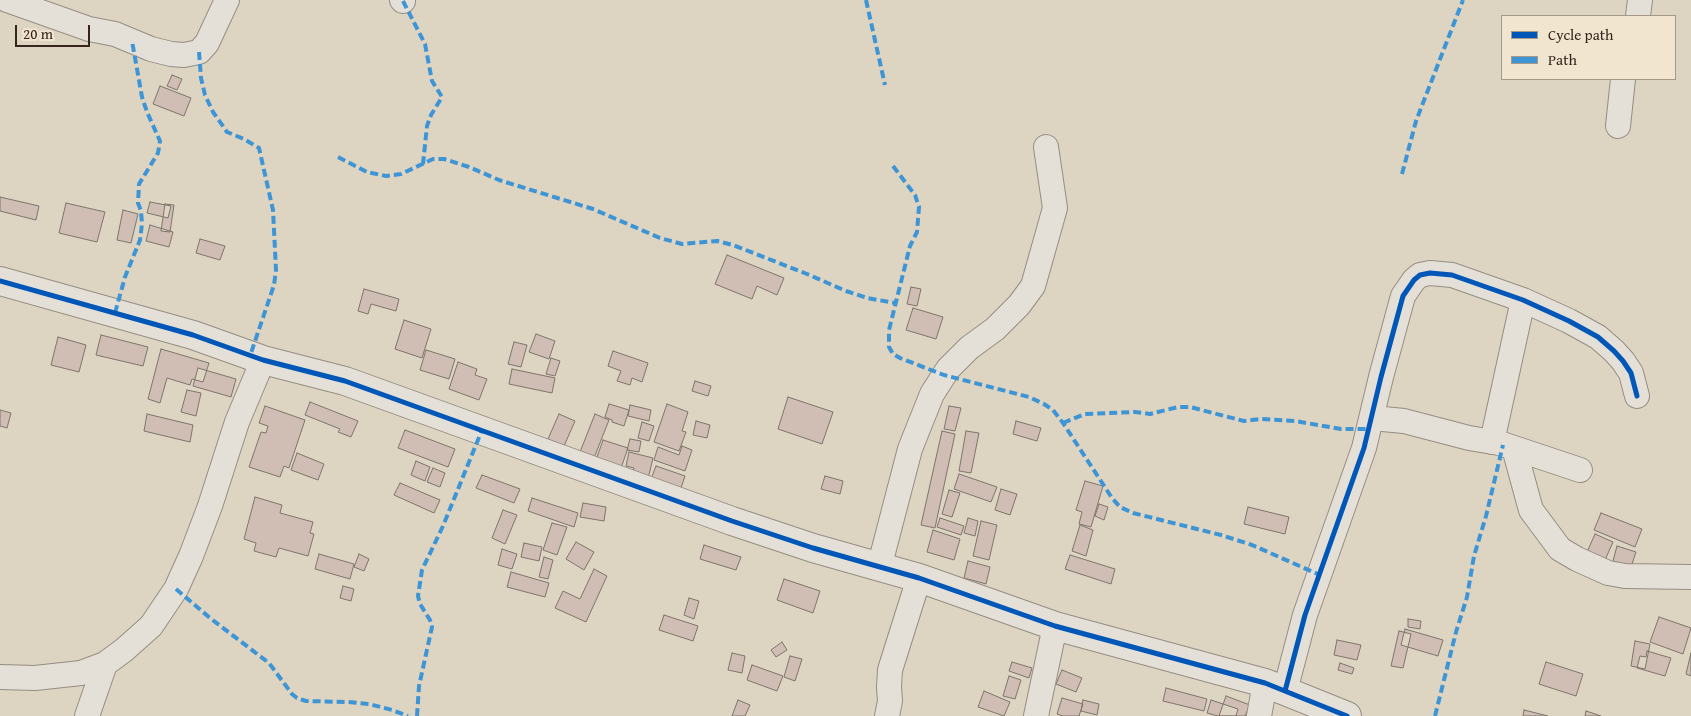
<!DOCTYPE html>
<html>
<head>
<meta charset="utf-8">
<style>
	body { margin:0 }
	#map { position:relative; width:1691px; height:716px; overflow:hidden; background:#ded4c2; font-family:"Gentium Book Plus",serif }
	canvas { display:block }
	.legend { position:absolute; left:1501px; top:15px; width:175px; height:65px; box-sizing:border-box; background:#f1e5d0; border:1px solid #a69888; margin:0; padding:6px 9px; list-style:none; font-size:15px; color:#36251d }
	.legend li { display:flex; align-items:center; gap:10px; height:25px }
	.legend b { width:25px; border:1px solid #a69888 }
	.scale { position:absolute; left:15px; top:25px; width:75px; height:22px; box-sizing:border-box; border:2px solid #36251d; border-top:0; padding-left:6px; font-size:15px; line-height:18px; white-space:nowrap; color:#36251d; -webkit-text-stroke:4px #f1e5d0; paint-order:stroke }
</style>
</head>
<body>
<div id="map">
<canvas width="1691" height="716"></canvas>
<ul class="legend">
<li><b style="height:6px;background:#0057b8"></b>Cycle path</li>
<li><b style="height:6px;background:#3e95d5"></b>Path</li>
</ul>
<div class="scale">20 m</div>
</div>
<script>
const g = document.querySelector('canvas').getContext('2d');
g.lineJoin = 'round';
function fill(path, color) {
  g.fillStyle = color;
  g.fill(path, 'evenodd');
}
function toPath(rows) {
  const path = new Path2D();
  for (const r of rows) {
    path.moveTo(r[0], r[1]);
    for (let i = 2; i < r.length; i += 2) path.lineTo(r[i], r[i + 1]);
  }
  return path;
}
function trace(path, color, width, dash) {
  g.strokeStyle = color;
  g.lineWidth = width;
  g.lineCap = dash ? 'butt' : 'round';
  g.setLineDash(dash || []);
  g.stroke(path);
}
const building = toPath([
	[172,75,182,79,177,90,167,86,172,75],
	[160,86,191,98,184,116,153,104,160,86],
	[0,197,39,206,36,220,0,211,0,197],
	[150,202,171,206,168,218,147,213,150,202],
	[66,203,105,212,97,242,59,233,66,203],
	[165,204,174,205,170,232,161,231,165,204],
	[123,210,138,214,131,243,117,240,123,210],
	[150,225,173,232,169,247,146,241,150,225],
	[200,239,225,246,220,260,196,253,200,239],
	[727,255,784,278,777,295,757,286,752,299,715,284,727,255],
	[911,287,921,289,917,306,907,304,911,287],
	[364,289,399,299,396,311,371,304,368,314,358,311,364,289],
	[913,308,943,317,936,339,906,330,913,308],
	[404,320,431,329,422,358,395,349,404,320],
	[536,334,555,341,549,359,529,352,536,334],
	[101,335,148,347,143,366,96,355,101,335],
	[58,337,86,345,79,372,51,365,58,337],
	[514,342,527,345,521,367,508,364,514,342],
	[161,349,209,363,203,382,192,379,190,385,167,378,160,403,148,399,161,349],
	[426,350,455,359,449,379,420,370,426,350],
	[613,351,648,363,642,382,632,378,630,385,617,381,621,371,608,366,613,351],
	[551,358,560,361,555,376,546,374,551,358],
	[458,362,477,369,475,375,487,379,479,400,449,389,458,362],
	[198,368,236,379,231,397,193,386,198,368],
	[512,369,555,378,552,393,509,384,512,369],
	[695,381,711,386,708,396,692,391,695,381],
	[187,390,201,393,196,416,181,412,187,390],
	[788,397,833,412,822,444,778,429,788,397],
	[310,402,358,421,351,437,338,432,340,429,305,415,310,402],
	[609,404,629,410,624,426,612,422,612,420,605,417,609,404],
	[667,404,688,412,682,431,686,432,679,451,654,442,667,404],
	[630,405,651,410,649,421,628,416,630,405],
	[265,406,305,420,289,468,284,466,280,477,249,467,261,432,266,433,268,426,259,423,265,406],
	[949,406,961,408,955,431,944,429,949,406],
	[0,410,11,413,7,428,0,426,0,410],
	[147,414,193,425,190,442,144,431,147,414],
	[559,414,575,421,564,446,548,439,559,414],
	[595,414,609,420,594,458,580,452,595,414],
	[696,421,710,425,707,438,693,435,696,421],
	[1016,421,1041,428,1037,441,1013,434,1016,421],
	[642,422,654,426,649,441,638,438,642,422],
	[405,430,455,449,448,467,398,448,405,430],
	[942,431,955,434,935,528,921,525,942,431],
	[966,431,979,433,971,473,959,471,966,431],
	[630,439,641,441,639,452,627,450,630,439],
	[603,440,628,448,621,468,596,460,603,440],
	[682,446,692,450,685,471,654,460,658,447,679,455,682,446],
	[629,452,653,458,647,483,631,479,634,468,626,466,629,452],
	[297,453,324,464,318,480,291,470,297,453],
	[416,461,430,467,425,481,411,475,416,461],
	[656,466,685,476,678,497,648,487,656,466],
	[433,468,445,473,440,487,427,482,433,468],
	[959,474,997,487,991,502,954,489,959,474],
	[482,475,520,489,514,503,476,488,482,475],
	[825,476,843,481,840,494,821,489,825,476],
	[1085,481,1103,486,1091,527,1079,524,1082,512,1076,510,1085,481],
	[400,483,440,500,434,513,394,495,400,483],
	[1001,489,1017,494,1010,515,995,510,1001,489],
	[949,490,960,493,952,517,942,514,949,490],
	[255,497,282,505,280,513,313,522,310,533,314,534,308,556,279,548,276,557,254,551,256,543,244,539,255,497],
	[532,498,578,513,574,527,528,511,532,498],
	[583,503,606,507,604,521,580,517,583,503],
	[1099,504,1108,507,1104,520,1095,516,1099,504],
	[1248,507,1289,517,1285,534,1244,524,1248,507],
	[503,510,517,515,505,544,492,538,503,510],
	[1601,513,1642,529,1635,547,1594,530,1601,513],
	[940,518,964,526,961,535,937,527,940,518],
	[968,518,978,521,975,536,964,533,968,518],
	[981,521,997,525,989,560,973,556,981,521],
	[552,523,567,527,557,555,543,550,552,523],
	[1080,525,1093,530,1086,556,1072,551,1080,525],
	[933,530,960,539,954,560,927,552,933,530],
	[1595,534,1613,542,1605,560,1587,552,1595,534],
	[576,542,594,552,584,570,566,559,576,542],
	[524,543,542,547,539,561,521,557,524,543],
	[704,545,741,557,736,570,700,559,704,545],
	[1617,546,1636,552,1631,567,1613,561,1617,546],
	[502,549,517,554,512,569,498,565,502,549],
	[319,554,354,564,350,579,315,569,319,554],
	[359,554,369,559,364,571,354,567,359,554],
	[1070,555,1115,569,1111,584,1065,569,1070,555],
	[544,557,553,560,548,579,539,577,544,557],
	[968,561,990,567,986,584,964,578,968,561],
	[594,569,607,576,586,622,555,608,563,591,580,599,594,569],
	[511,572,549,583,545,597,507,587,511,572],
	[784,579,820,591,813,613,777,600,784,579],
	[343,586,354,589,351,601,340,598,343,586],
	[689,598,699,601,694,619,684,615,689,598],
	[664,615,698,626,693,641,659,630,664,615],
	[1659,617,1691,628,1683,654,1650,642,1659,617],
	[1408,619,1421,621,1420,629,1408,627,1408,619],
	[1405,629,1443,640,1438,656,1401,645,1405,629],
	[1399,631,1411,634,1403,668,1391,666,1399,631],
	[1337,640,1361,645,1357,660,1334,655,1337,640],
	[1635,641,1650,644,1645,669,1631,666,1635,641],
	[782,642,787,650,776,657,771,650,782,642],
	[1647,651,1671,658,1665,676,1637,668,1640,656,1646,657,1647,651],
	[732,653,745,656,742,673,728,670,732,653],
	[1691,653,1691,676,1686,674,1691,653],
	[790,656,802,659,795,681,784,677,790,656],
	[1012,662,1032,668,1029,678,1009,671,1012,662],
	[1546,662,1583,674,1576,696,1539,684,1546,662],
	[1340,663,1354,668,1352,674,1338,670,1340,663],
	[752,665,783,676,777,691,747,680,752,665],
	[1062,670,1082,678,1076,692,1056,684,1062,670],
	[1009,676,1021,680,1015,699,1003,696,1009,676],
	[1166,688,1207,699,1204,711,1163,701,1166,688],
	[984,691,1010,702,1004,716,978,707,984,691],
	[1226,696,1250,705,1245,716,1219,716,1226,696],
	[1062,698,1083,704,1079,716,1063,716,1057,714,1062,698],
	[738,700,750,705,745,716,732,716,738,700],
	[1083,700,1099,704,1097,715,1081,711,1083,700],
	[1211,700,1238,709,1236,716,1218,716,1207,713,1211,700],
	[1524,710,1548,716,1523,716,1524,710],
	[1586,711,1601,716,1585,716,1586,711]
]);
const minor = toPath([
	[7,0,89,29,115,34,151,49,171,54,184,55,199,52,207,43,227,0],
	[402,0,403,1],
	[1638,16,1640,0],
	[1618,126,1623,79],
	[1372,418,1404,421,1469,438,1499,443,1580,470],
	[1492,442,1523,300],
	[1514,448,1531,510,1560,549,1577,559,1608,573,1625,576,1691,577],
	[879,568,910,449,932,394,948,369,969,348,995,329,1019,305,1033,286,1055,208,1046,147],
	[0,677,35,678,81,673,105,664,124,650,151,626,176,589,191,556,210,506,237,422,263,360],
	[1285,691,1305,615,1364,448,1381,377,1403,296,1414,280,1420,275,1430,273,1452,275,1523,300,1569,321,1598,337,1614,351,1623,361,1631,373,1637,396],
	[87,716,105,664],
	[887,716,890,701,889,687,890,670,919,578],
	[1036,716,1055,626],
	[1259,716,1265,683]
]);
const tertiary = toPath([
	[0,281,193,335,263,360,345,381,732,521,813,548,919,578,1055,626,1265,683,1347,716]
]);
const quiet = toPath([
	[866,0,885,85],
	[403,1,425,44,432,81,442,97,431,115,427,126,423,164],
	[199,52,201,78,205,95,213,112,227,132,244,139,259,148,273,210,276,270,274,285,250,356],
	[338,157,367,172,386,176,401,174,433,159,444,159,469,167,499,180,593,209,660,238,682,244,717,241,733,245,807,274,846,291,867,298,895,303],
	[893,166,915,195,919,207,917,232,910,246,889,330,889,347,893,354,900,358,944,375,1029,397,1044,404,1053,410,1063,423,1112,498,1120,507,1133,513,1221,535,1252,545,1320,575],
	[1402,174,1416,121,1463,0],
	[115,313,125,277,140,240,142,224,141,211,138,203,139,184,158,153,160,141,147,112,142,97,132,41],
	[1063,423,1085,414,1135,412,1150,414,1178,407,1190,407,1244,421,1261,419,1295,421,1341,429,1369,429],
	[176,589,210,618,269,663,292,694,297,698,306,701,348,702,369,704,392,710,408,716],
	[417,716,419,686,432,627,430,620,420,604,418,596,422,570,443,526,482,430],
	[1435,716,1456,632,1467,597,1474,556,1486,516,1503,445]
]);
const cycleway = toPath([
	[0,281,193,335,263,360,345,381,732,521,813,548,919,578,1055,626,1265,683,1347,716],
	[1285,691,1305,615,1364,448,1381,377,1403,296,1414,280,1420,275,1430,273,1452,275,1523,300,1569,321,1598,337,1614,351,1623,361,1631,373,1637,396]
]);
fill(building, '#d0bdb3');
trace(building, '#7d756c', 1);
trace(minor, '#958d82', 26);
trace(tertiary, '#958d82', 30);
trace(minor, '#e5e0d7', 24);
trace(tertiary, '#e5e0d7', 28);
trace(quiet, '#3e95d5', 4, [8, 4]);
trace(cycleway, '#0057b8', 5);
</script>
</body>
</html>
